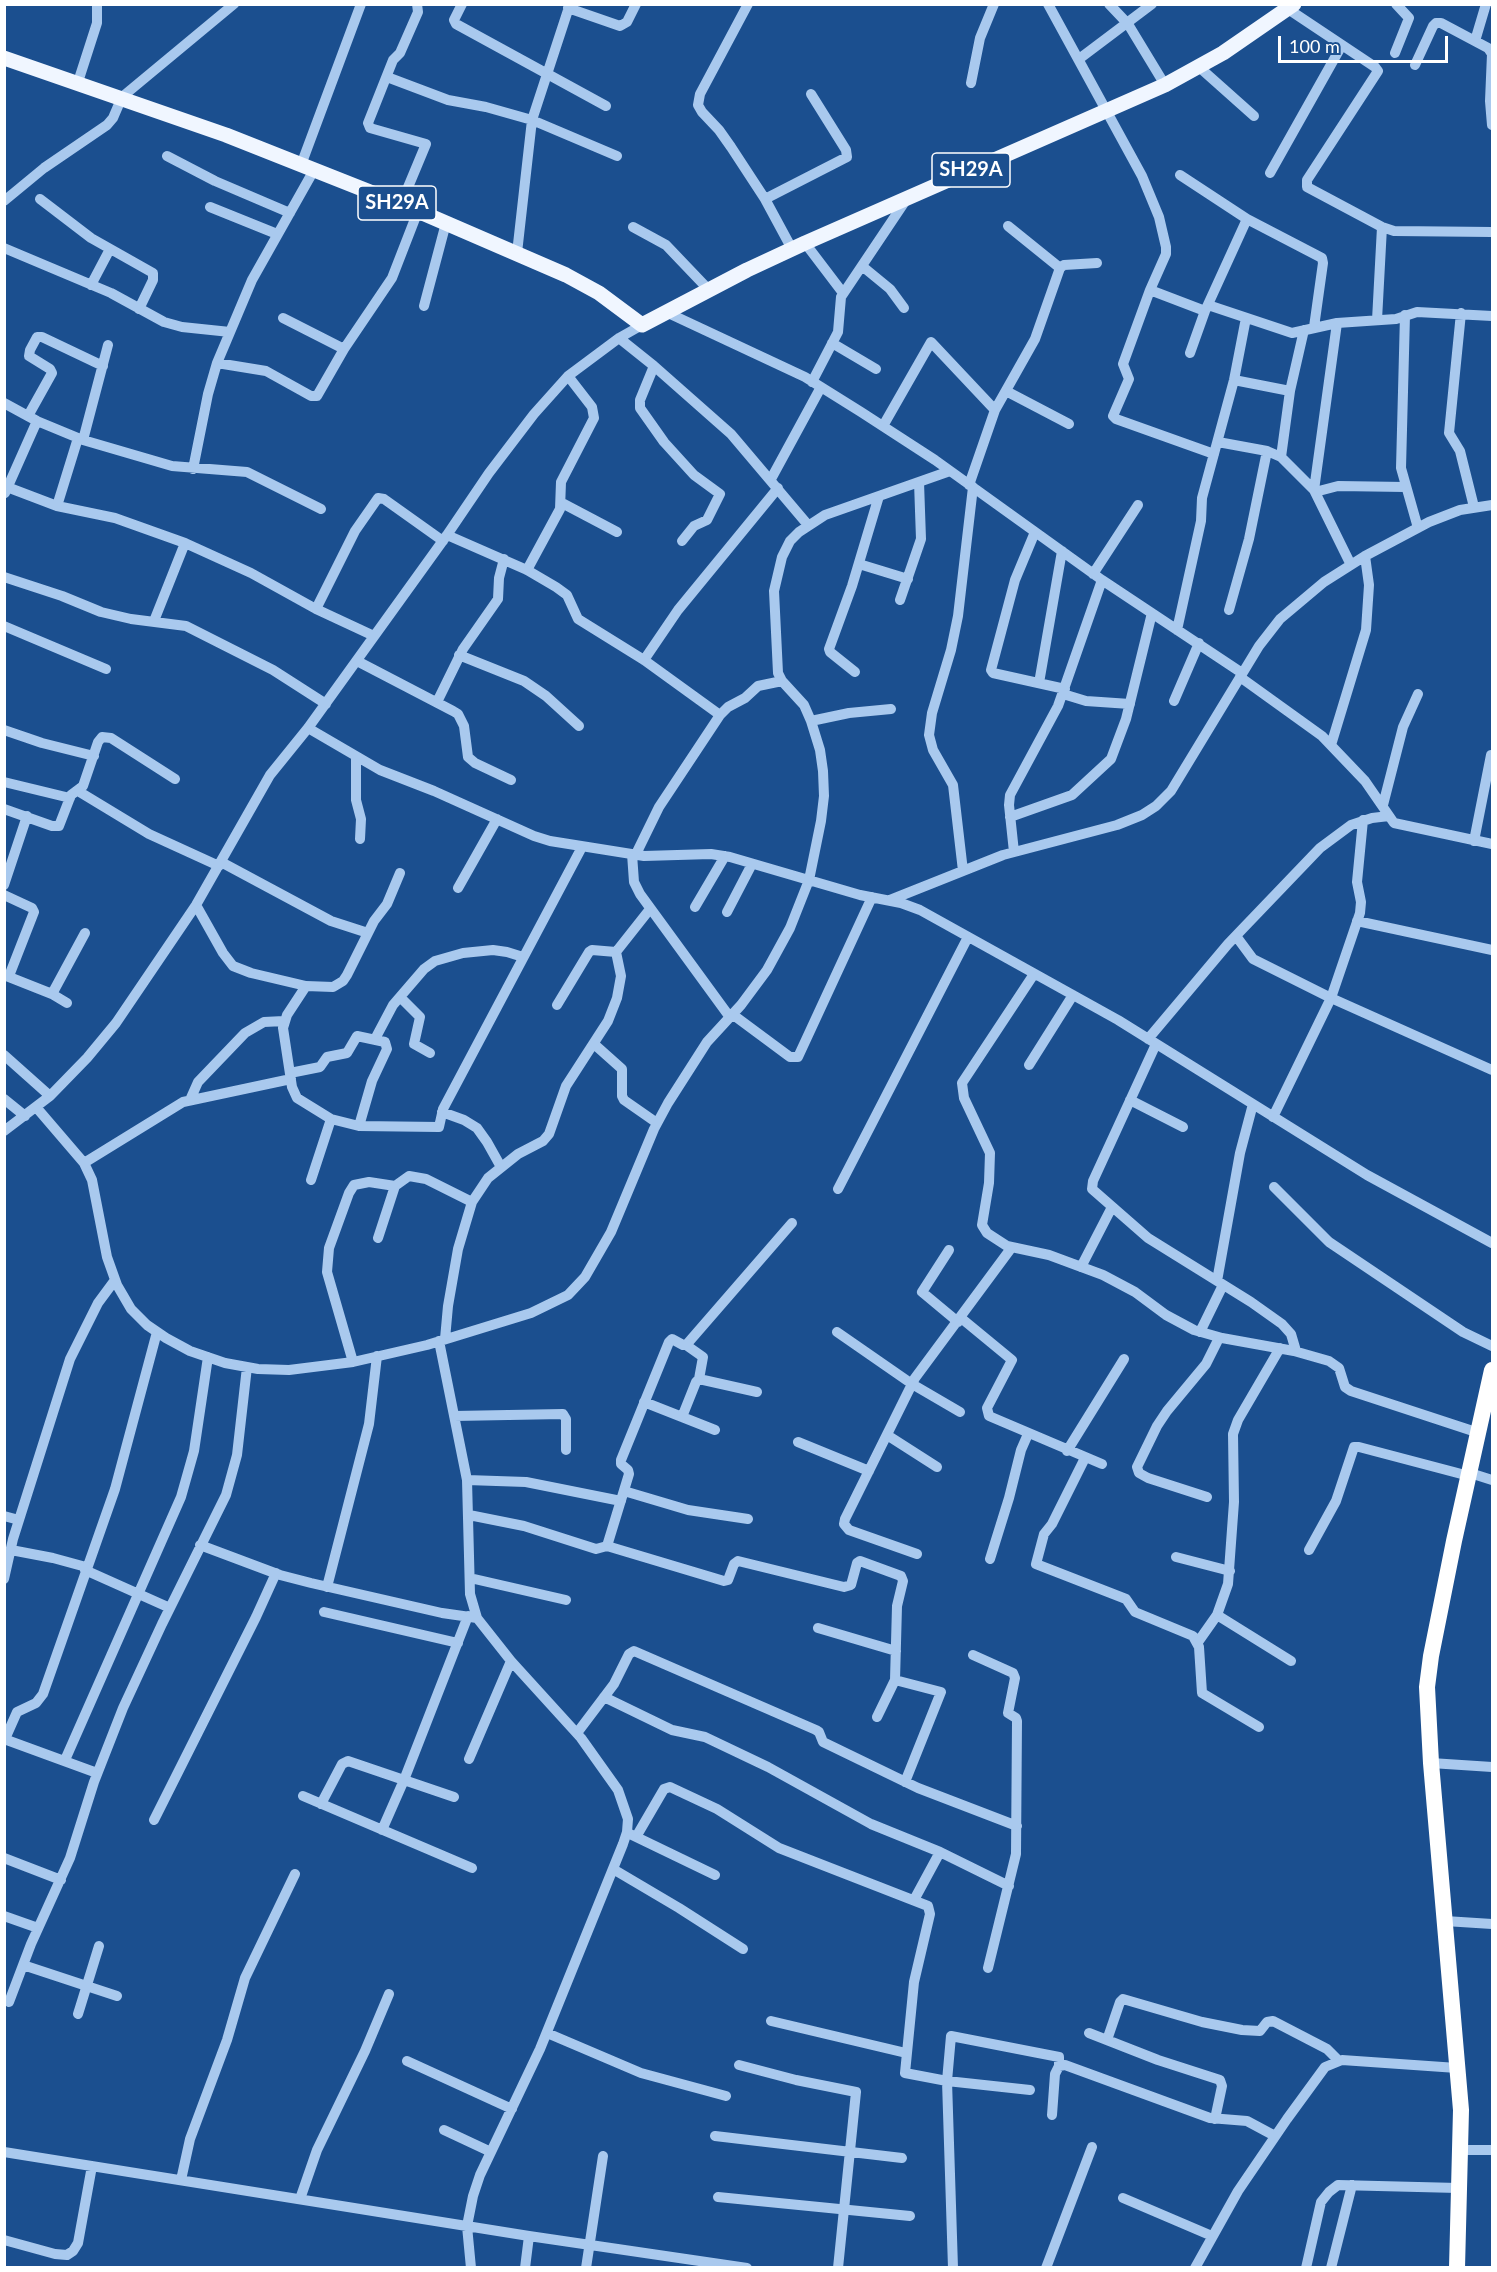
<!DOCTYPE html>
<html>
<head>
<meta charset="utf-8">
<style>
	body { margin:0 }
	#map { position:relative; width:1497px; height:2272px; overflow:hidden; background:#1b4f8f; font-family:Lato,sans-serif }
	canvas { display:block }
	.frame { position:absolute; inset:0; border:6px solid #fff; pointer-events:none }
	.scale { position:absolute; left:1278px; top:36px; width:170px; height:27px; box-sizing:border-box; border:3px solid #fff; border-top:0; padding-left:8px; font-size:18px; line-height:21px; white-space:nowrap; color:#fff; -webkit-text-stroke:4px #1b4f8f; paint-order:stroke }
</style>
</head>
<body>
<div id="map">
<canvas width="1497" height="2272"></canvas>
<div class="frame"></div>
<div class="scale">100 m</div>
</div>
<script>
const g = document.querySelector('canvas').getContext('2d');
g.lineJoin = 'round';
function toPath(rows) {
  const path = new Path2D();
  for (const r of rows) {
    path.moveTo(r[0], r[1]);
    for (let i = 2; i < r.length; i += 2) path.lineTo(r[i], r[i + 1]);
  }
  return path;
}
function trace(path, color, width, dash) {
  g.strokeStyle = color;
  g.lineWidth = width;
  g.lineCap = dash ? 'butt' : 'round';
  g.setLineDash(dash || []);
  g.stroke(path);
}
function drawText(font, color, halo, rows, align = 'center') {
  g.font = font + ' Lato,sans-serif';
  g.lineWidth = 4.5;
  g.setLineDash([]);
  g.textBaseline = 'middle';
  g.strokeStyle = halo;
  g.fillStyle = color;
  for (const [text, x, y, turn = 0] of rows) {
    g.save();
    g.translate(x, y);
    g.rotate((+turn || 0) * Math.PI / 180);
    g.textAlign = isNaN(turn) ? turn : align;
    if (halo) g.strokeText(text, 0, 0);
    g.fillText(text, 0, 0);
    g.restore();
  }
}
const minor = toPath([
	[462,4,454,20,456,24,606,106],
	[748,4,700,94,698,105,702,112,719,130,731,147,765,199,792,249],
	[1048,4,1142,176,1159,217,1166,247,1166,254,1150,290,1123,364,1129,379,1113,416,1116,419,1214,454],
	[1109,4,1128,24,1165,85],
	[568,8,620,26,627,22,636,4],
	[1288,9,1375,67,1378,71,1307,180,1307,187,1382,227,1394,231,1492,232],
	[1475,41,1486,4],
	[1395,53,1409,18,1396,4],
	[1079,59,1152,4],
	[1415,65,1433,26,1436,23,1441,23,1488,48,1492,54,1490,101,1492,125],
	[1199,67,1254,116],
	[387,77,448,100,486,107,532,120,617,156],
	[78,82,97,23,97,4],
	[971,83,980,38,994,4],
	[167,156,215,181,290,213],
	[301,165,361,4],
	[1270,173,1342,45],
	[1180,175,1247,219,1322,258,1323,263,1314,327],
	[40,199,91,238,153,273,153,280,139,309],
	[765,199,847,157,846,150,811,94],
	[4,201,44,168,107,125,113,118,122,97,234,4],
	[401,204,426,144,370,128,368,123,393,60,400,53,418,12,417,4],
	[210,207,277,234],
	[1008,226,1060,268],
	[633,227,666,245,708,289],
	[805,243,843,293],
	[4,248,111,293,164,322,182,327,230,332],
	[517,253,532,120,570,4],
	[862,266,890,289,904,308],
	[91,285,110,249],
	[1150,290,1205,311],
	[1208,305,1292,333,1337,323,1396,319,1417,312,1492,316],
	[424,306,446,223],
	[666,312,805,377,861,412,935,460,1102,580,1242,673],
	[1461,313,1449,433,1460,451,1474,507],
	[1405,315,1401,468,1418,528],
	[283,318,344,349],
	[1377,320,1382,227],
	[619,338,654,366,731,434,808,525],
	[832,343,876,369],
	[1190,353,1205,311,1247,219],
	[217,363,266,371,311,396,317,396,344,349,392,278,418,211],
	[654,366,640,400,640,408,664,442,694,475,720,494,707,520,694,526,682,541],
	[1234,380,1290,391],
	[812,382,838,332,841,297,906,200],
	[1006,391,1069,424],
	[4,403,37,421,83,440,172,466,247,472,321,509],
	[28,416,52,373,50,369,29,356,30,350,37,337,42,337,103,366],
	[883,426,931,342,995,410],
	[83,440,108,345],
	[1218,442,1267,451,1281,457,1314,490,1351,565],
	[1281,457,1290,391,1304,330],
	[193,469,208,394,217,363,252,280,314,170],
	[771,479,821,387],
	[969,485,995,410,1035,339,1060,268,1064,265,1097,263],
	[7,487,57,506,115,518,185,543,251,573,316,609,374,636],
	[1314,490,1337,323],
	[1315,492,1338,486,1405,487],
	[5,493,37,421],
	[562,503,617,532],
	[57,506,78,438],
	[1035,532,1015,580,991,670,993,673,1065,689],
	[447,535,527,570,556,587,567,595,578,619,644,660,720,715],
	[859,564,908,579],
	[527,570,560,509,561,482,594,418,592,407,568,376],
	[1093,574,1138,505],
	[4,577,62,596,101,612,131,619,186,626,273,670,326,704],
	[900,600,921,539,919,482],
	[316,609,355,531,378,498,384,499,443,541],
	[1229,610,1249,539,1267,451],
	[154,621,185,543],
	[4,626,106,669],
	[1177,630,1201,521,1202,498,1234,380,1246,318],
	[459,655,524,681,546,696,579,726],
	[644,660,678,610,778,488],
	[357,661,453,711,458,714,464,726,468,757,475,763,511,780],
	[855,672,830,652,829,649,852,586,879,496],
	[1240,677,1322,736,1365,781,1394,823,1492,844],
	[1039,683,1062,551],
	[1063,694,1086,701,1130,704],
	[1174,701,1199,643],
	[437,702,463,649,498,599,499,578,504,559],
	[811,721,849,713,891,709],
	[308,728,380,770,434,791,534,836,550,841,644,856,711,854,730,857,860,895,901,903,920,910,1118,1020,1367,1175,1492,1243],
	[4,730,42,743,94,756],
	[1331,745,1366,630,1369,585,1365,556],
	[356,758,356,800,361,819,360,839],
	[4,782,70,798],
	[78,791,149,834,219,866],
	[1383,805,1403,727,1418,694],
	[4,809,52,826,59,826,71,795,83,786,98,742,102,737,111,738,175,779],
	[1010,817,1072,795,1111,759,1126,719,1152,613],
	[1474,841,1491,755],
	[1014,852,1009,805,1010,795,1058,706,1102,580],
	[632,854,634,882,640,894,729,1016],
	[636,854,659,807,720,715,728,707,745,698,758,686,782,681],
	[221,862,331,921,368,933],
	[963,871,953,785,933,750,929,735,932,713,951,650,958,616,973,487],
	[4,885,27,816],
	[458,888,497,819],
	[4,895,32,908,34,912,9,976],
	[890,900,1003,855,1117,825,1142,815,1156,806,1171,791,1259,646,1280,619,1324,582,1365,556,1429,522,1460,510,1492,505],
	[196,905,223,953,233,966,251,973,306,986,333,987,343,981,347,975,374,921,387,904,400,873],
	[695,907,725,856],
	[727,912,752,864],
	[1357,921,1492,950],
	[1236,936,1253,959,1331,998,1492,1070],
	[1034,974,962,1083,964,1098,990,1153,989,1183,982,1225,987,1233,1007,1246,1049,1255,1103,1275,1135,1292,1166,1315,1194,1330,1222,1338,1294,1351,1329,1361,1339,1368,1345,1387,1351,1391,1479,1433],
	[4,975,52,994,67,1003],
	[306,986,287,1015,283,1028,292,1087,297,1098,331,1119,359,1126,439,1127,443,1109,582,847],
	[52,994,85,933],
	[400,997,420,1017,414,1044,430,1053],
	[557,1005,589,952,592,950,616,952,650,909],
	[732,1014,790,1057,798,1057,872,897],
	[375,1039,393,1005,424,969,435,961,463,953,493,950,507,952,523,957],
	[1148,1039,1228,944,1320,848,1351,825,1372,818,1389,816],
	[594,1044,622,1069,622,1096,624,1100,657,1123],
	[1156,1044,1093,1181,1092,1189,1148,1238,1251,1302,1282,1324,1291,1334,1296,1351],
	[4,1055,50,1096],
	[1029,1065,1073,995],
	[290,1073,320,1067,327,1057,347,1053,357,1036,385,1042,387,1049,372,1081,359,1126],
	[4,1099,25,1116],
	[190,1100,198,1082,245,1033,264,1022,284,1021],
	[1130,1100,1183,1127],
	[36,1107,84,1163,92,1180,107,1257,117,1285,131,1309,147,1325,166,1338,190,1351,225,1363,258,1369,289,1370,353,1362,427,1345,531,1313,568,1295,585,1277,611,1232,654,1129,668,1103,707,1042,741,1005,767,970,790,928,809,880,821,821,824,796,823,771,820,750,811,721,804,705,782,681,778,673,774,591,782,557,790,541,799,532,825,515,950,471],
	[442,1112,464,1120,477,1128,487,1142,501,1167],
	[1273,1117,1331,998,1360,913,1361,902,1357,882,1363,820],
	[4,1131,50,1096,87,1058,116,1023,196,905,270,775,308,728,447,535,489,473,534,414,568,376,619,338,642,325],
	[84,1163,183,1102,291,1079],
	[311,1180,331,1119],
	[1274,1187,1329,1242,1463,1332,1492,1346],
	[838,1189,968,937],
	[378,1238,395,1186,409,1176,426,1179,472,1202],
	[949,1250,922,1292,958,1322],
	[1081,1267,1112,1207],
	[1217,1281,1240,1153,1253,1104],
	[961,1318,1012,1360,987,1408,989,1416,1102,1464],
	[837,1332,912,1384,960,1412],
	[1200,1332,1223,1285],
	[445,1339,448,1306,458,1249,472,1202,488,1178,518,1154,543,1141,549,1134,566,1086,608,1021,617,998,621,976,616,952],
	[439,1341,467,1480,470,1594,477,1618,511,1661,581,1738,618,1790,628,1819,627,1832,623,1844,540,2049,480,2175,473,2196,467,2226,471,2268],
	[686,1345,703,1357,699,1379],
	[353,1362,327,1272,329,1248,349,1193,354,1185,369,1182,395,1186],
	[644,1402,715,1430],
	[454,1416,563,1414,566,1419,566,1450],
	[682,1417,696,1382,699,1379,757,1392],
	[887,1435,937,1467],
	[798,1442,869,1471],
	[1067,1451,1124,1359],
	[1085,1458,1052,1524,1044,1534,1036,1564,1126,1599,1135,1612,1193,1636,1199,1647,1202,1693,1259,1727],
	[1470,1473,1492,1480],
	[467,1480,526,1482,621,1501],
	[624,1491,688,1510,748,1519],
	[1207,1497,1148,1478,1139,1473,1137,1467,1157,1426,1167,1411,1206,1364,1219,1338],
	[469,1515,524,1526,596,1549,607,1546,629,1474,628,1470,621,1464,621,1460,669,1342,672,1339,683,1345,687,1344,792,1223],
	[4,1516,19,1520],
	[200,1545,280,1575,311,1583,442,1613,477,1618],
	[607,1546,724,1581,728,1580,734,1564,738,1561,844,1587,851,1585,857,1563,860,1561,901,1576,903,1581,897,1606,895,1680],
	[11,1550,53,1558,86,1567],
	[1309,1550,1336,1501,1354,1447,1359,1447,1469,1476],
	[917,1554,849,1530,844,1524,845,1519,915,1378,1012,1247],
	[1176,1557,1230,1571],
	[990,1559,1009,1498,1021,1450,1028,1434],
	[85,1570,170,1608],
	[470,1578,566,1600],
	[4,1579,13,1539,70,1359,98,1303,115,1280],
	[327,1587,369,1424,377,1356],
	[324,1612,458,1643],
	[1217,1615,1291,1661],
	[818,1628,896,1651],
	[1198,1642,1217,1615,1228,1584,1234,1502,1233,1434,1238,1420,1280,1348],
	[973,1655,1013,1673,1015,1678,1008,1713,1016,1718,1017,1721,1016,1854,988,1968],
	[604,1697,672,1730,705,1737,768,1767,871,1824,940,1852,1009,1886],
	[877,1717,895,1680,941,1692,905,1782],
	[577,1733,614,1684,629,1654,634,1651,816,1730,819,1732,823,1742,918,1788,1017,1826],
	[4,1739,97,1773],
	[5,1739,17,1712,36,1703,43,1694,115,1489,157,1332],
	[469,1759,511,1661],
	[65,1760,181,1497,194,1451,208,1357],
	[1431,1763,1492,1767],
	[303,1796,472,1868],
	[321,1804,342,1764,348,1761,454,1797],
	[154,1820,256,1617,276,1573],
	[382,1830,404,1780,468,1616],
	[630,1834,715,1875],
	[636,1837,664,1789,670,1787,717,1809,779,1848,928,1906,930,1914,914,1982,905,2073,947,2081,1030,2090],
	[4,1858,61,1880],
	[613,1869,679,1908,743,1949],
	[914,1900,940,1852],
	[4,1916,38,1928],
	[1445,1921,1492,1924],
	[23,1965,117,1996],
	[9,2002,31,1944,70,1858,94,1782,123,1708,162,1624,226,1495,237,1455,247,1367],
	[78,2014,99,1946],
	[771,2021,906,2053],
	[547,2033,641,2073,726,2096],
	[1089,2033,1158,2060,1220,2080,1222,2086,1215,2119],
	[1107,2040,1120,2002,1123,1999,1202,2022,1242,2030,1260,2031,1267,2022,1273,2021,1327,2049,1339,2061],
	[407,2061,512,2109],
	[739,2065,796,2080,856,2092,838,2268],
	[1052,2115,1055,2074,1059,2066,1065,2065,1210,2118,1247,2121,1275,2136],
	[444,2130,491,2152],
	[715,2136,902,2158],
	[1459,2150,1492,2150],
	[4,2152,529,2236,747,2268],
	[181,2180,190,2139,227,2040,245,1978,295,1874],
	[718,2197,910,2216],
	[1123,2198,1212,2236],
	[300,2199,317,2150,365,2051,389,1994],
	[4,2240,55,2254,67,2255,73,2251,78,2243,92,2166],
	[525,2268,529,2236],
	[586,2268,603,2156],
	[953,2268,947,2081,951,2036,1059,2057,1059,2066],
	[1046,2268,1092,2147],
	[1195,2268,1238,2191,1287,2119,1325,2067,1342,2060,1457,2068],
	[1306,2268,1321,2202,1329,2192,1338,2185,1458,2188],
	[1331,2268,1352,2185]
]);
const major = toPath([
	[4,58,226,135,418,211,566,275,599,293,642,325,747,270,805,243,1165,85,1223,53,1294,4]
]);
const highway = toPath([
	[1457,2268,1461,2110,1431,1763,1427,1687,1431,1656,1454,1541,1492,1370]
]);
const shields = [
	[971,170,78],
	[397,203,78]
];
const shieldNames = [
	["SH29A",971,170],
	["SH29A",397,203]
];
trace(minor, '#a9c9ee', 10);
trace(major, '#f0f6ff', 15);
trace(highway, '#fff', 16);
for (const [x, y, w] of shields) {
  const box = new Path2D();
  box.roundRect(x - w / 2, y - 17, w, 34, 4.5);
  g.fillStyle = '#1b4f8f';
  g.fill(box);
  trace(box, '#fff', 1.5);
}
drawText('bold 20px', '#fff', null, shieldNames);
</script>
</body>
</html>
